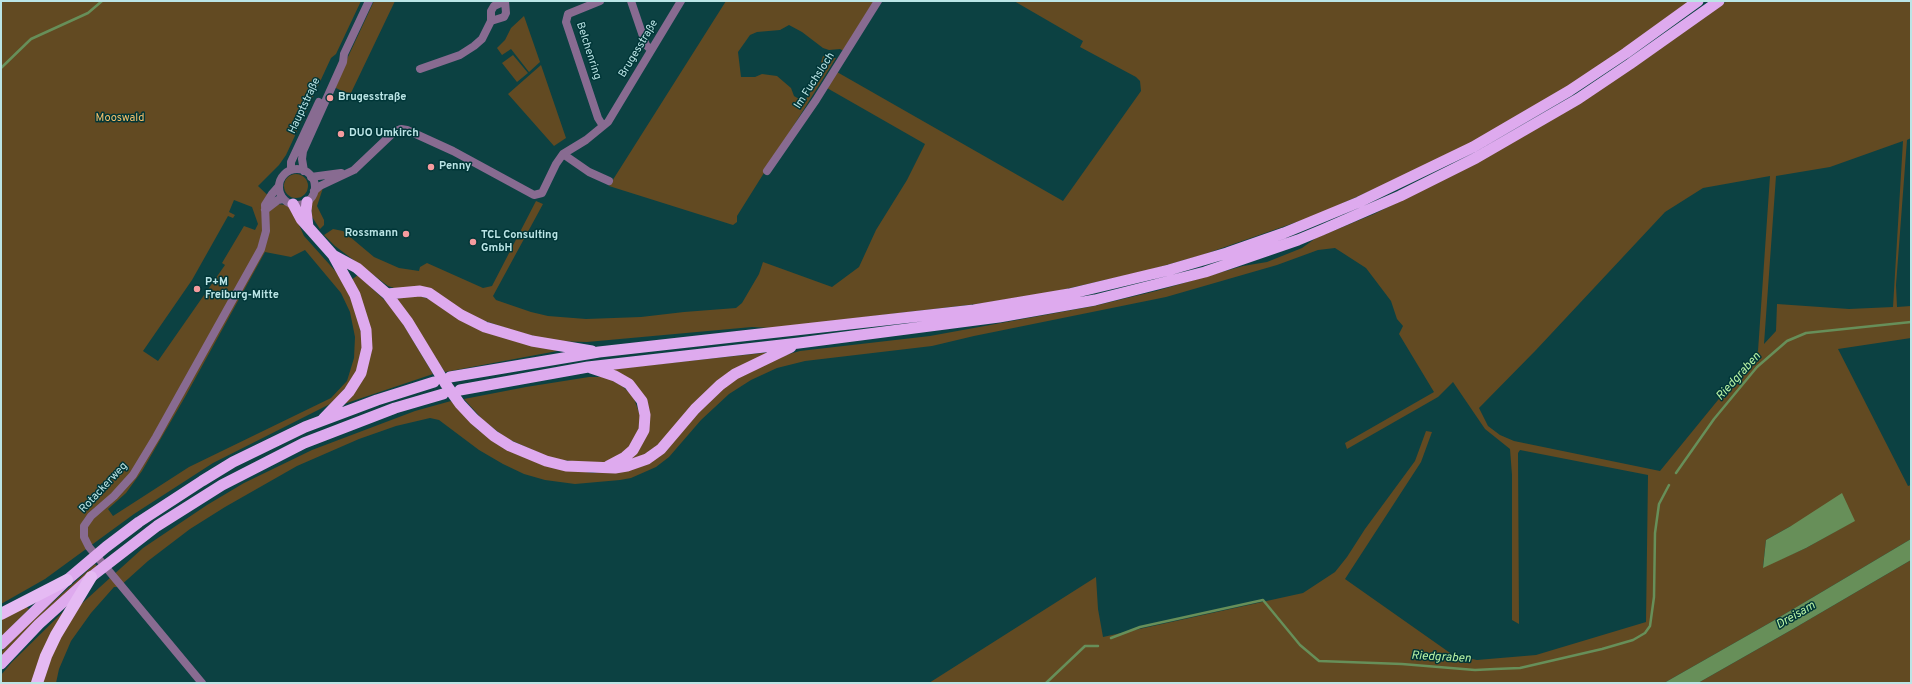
<!DOCTYPE html>
<html>
<head>
<meta charset="utf-8">
<style>
	body { margin:0 }
	#map { position:relative; width:1912px; height:684px; overflow:hidden; background:#0c4142; font-family:Overpass,sans-serif }
	canvas { display:block }
	.frame { position:absolute; inset:0; border:2px solid #bbe5e6; pointer-events:none }
</style>
</head>
<body>
<div id="map">
<canvas width="1912" height="684"></canvas>
<div class="frame"></div>
</div>
<script>
const g = document.querySelector('canvas').getContext('2d');
g.lineJoin = 'round';
function fill(path, color) {
  g.fillStyle = color;
  g.fill(path, 'evenodd');
}
function toPath(rows) {
  const path = new Path2D();
  for (const r of rows) {
    if (r.length === 3) {
      path.moveTo(r[0] + r[2], r[1]);
      path.arc(r[0], r[1], r[2], 0, 2 * Math.PI);
      continue;
    }
    path.moveTo(r[0], r[1]);
    for (let i = 2; i < r.length; i += 2) path.lineTo(r[i], r[i + 1]);
  }
  return path;
}
function trace(path, color, width, dash) {
  g.strokeStyle = color;
  g.lineWidth = width;
  g.lineCap = dash ? 'butt' : 'round';
  g.setLineDash(dash || []);
  g.stroke(path);
}
function drawText(font, color, halo, rows, align = 'center') {
  g.font = font + ' Overpass,sans-serif';
  g.lineWidth = 3;
  g.setLineDash([]);
  g.textBaseline = 'middle';
  g.strokeStyle = halo;
  g.fillStyle = color;
  for (const [text, x, y, turn = 0] of rows) {
    g.save();
    g.translate(x, y);
    g.rotate((+turn || 0) * Math.PI / 180);
    g.textAlign = isNaN(turn) ? turn : align;
    if (halo) g.strokeText(text, 0, 0);
    g.fillText(text, 0, 0);
    g.restore();
  }
}
const green = toPath([
	[1,1,361,1,336,54,331,58,286,155,279,165,258,186,277,204,286,205,292,209,304,236,338,274,356,304,363,344,357,372,339,396,330,404,213,463,134,514,45,579,1,604],
	[234,200,252,207,258,224,255,230,244,226,222,263,225,265,158,361,143,351,192,280,228,216,233,218,235,215,229,212],
	[305,250,341,293,350,312,355,337,354,358,347,381,331,398,189,467,113,516,108,509,126,493,142,471,185,397,265,252,291,257],
	[374,1,395,1,350,95,334,87],
	[726,1,874,1,844,51,840,49,829,50,823,48,802,32,789,25,780,30,757,32,750,35,738,52,741,77,755,77,762,74,777,76,791,88,794,96,804,102,821,76,818,72,823,56,836,58,737,216,737,222,733,225,609,186],
	[1014,1,1693,1,1595,70,1477,140,1428,165,1314,216,1202,255,1149,270,1057,291,985,303,772,328,752,327,587,342,552,341,482,322,457,308,388,286,335,246,324,235,333,229,343,231,374,257,399,268,419,271,420,267,427,263,483,288,492,286,536,201,543,204,493,296,496,300,531,312,548,316,586,319,641,317,684,312,736,308,742,303,759,274,763,262,832,287,859,267,876,230,907,180,925,144,827,88,837,72,1063,201,1141,91,1140,81,1136,77,1080,47,1083,41],
	[1727,1,1911,1,1911,138,1907,140,1896,285,1897,307,1911,306,1911,338,1838,349,1908,486,1911,485,1911,539,1773,621,1664,683,929,683,1096,577,1098,609,1103,637,1303,593,1335,572,1347,557,1365,529,1415,461,1426,431,1432,432,1421,462,1345,579,1453,655,1477,660,1536,655,1646,622,1648,475,1520,450,1518,453,1519,624,1512,620,1512,475,1510,449,1485,429,1453,382,1438,397,1347,449,1345,443,1434,392,1399,334,1403,326,1397,319,1391,301,1366,268,1335,248,1318,250,1277,265,1166,297,974,336,932,346,805,361,777,368,751,380,729,394,701,420,669,457,656,467,631,478,620,480,575,484,545,480,524,474,503,464,479,450,439,420,430,418,396,426,359,439,297,466,225,507,190,529,148,561,119,587,114,587,91,613,71,641,59,669,56,683,40,683,52,650,78,607,143,548,207,505,244,483,312,450,415,411,451,401,478,430,563,469,593,473,620,471,683,428,734,378,782,356,800,351,930,336,1094,306,1156,291,1243,266,1267,262,1302,248,1316,238,1374,214,1476,163,1634,67],
	[1903,141,1893,307,1849,309,1777,304,1776,331,1764,344,1776,176,1830,167],
	[1770,176,1758,351,1660,471,1514,441,1500,435,1488,426,1479,408,1536,350,1665,212,1703,188],
	[1854,521,1806,548,1763,567,1766,540,1791,526],
	[524,16,540,62,529,72,511,49,502,55,497,48,505,40,511,28],
	[513,55,528,73,517,82,502,63],
	[541,65,566,138,554,146,508,94],
	[296,186,12],
	[323,188,317,206,324,220,324,225,320,229,312,217,311,208,312,202,318,192],
	[358,275,394,309,433,374,341,405,368,361,351,280],
	[422,294,444,307,568,349,445,372,395,299],
	[772,352,751,362,653,451,625,464,633,454,645,404,605,370],
	[589,377,606,377,622,386,633,396,640,415,640,425,636,436,627,450,613,460,598,464,553,459,506,438,483,420,464,399,526,387],
	[1911,560,1911,683,1698,683,1793,629],
	[95,564,97,566,1,658,1,652,24,628],
	[26,606,29,609,1,637,1,619],
	[66,609,33,683,1,683,1,675,12,662]
]);
const water = toPath([
	[1842,493,1855,521,1806,548,1763,568,1766,540,1791,526],
	[1911,539,1911,560,1793,629,1698,683,1664,683,1773,621]
]);
const stream = toPath([
	[1,68,31,39,88,13,102,1],
	[1676,473,1714,419,1757,367,1787,341,1806,333,1911,322],
	[1111,638,1140,627,1263,600,1300,645,1319,661,1402,664,1475,670,1495,669,1520,668,1602,649,1633,640,1645,633,1650,626,1654,597,1655,533,1659,504,1669,485],
	[1046,683,1085,646,1098,646]
]);
const minor = toPath([
	[600,1,568,14,566,22,598,118,603,126],
	[631,1,646,45,651,50],
	[491,21,504,17,506,13,505,1],
	[420,69,460,55,474,46,482,39,491,21,491,11,494,6,505,1],
	[563,154,589,172,609,181],
	[767,171,816,100,878,1],
	[311,177,341,173],
	[314,191,320,186,354,170,394,132,401,129,407,130,453,151,534,195,542,193,556,164,563,154,586,140,608,122,681,1],
	[265,210,278,200,283,199],
	[202,683,89,547,84,537,84,526,91,516,114,496,133,475,156,437,261,249,266,231,265,205,272,194,279,186]
]);
const tertiary = toPath([
	[297,187,18],
	[291,170,291,162,319,102],
	[304,171,302,159,303,151,343,62,344,54,369,1]
]);
const trunk = toPath([
	[307,202,306,211,308,227],
	[293,204,301,219,333,255,355,295,366,330,367,348,361,373,349,392,323,419],
	[333,255,357,268,387,294,408,322,445,383,460,404,474,419,494,436,510,446,546,461,566,466,615,468,627,466,647,459,661,449,695,409,720,385,735,374,791,347],
	[387,294,420,291,429,293,461,315,485,327,532,341,592,351],
	[591,368,615,376,629,384,642,401,645,415,644,430,633,450,625,457,608,466],
	[450,377,599,352,974,310,1069,294,1169,270,1227,253,1284,233,1359,202,1473,147,1569,91,1626,53,1698,1],
	[460,390,588,367,799,343,999,317,1095,300,1205,272,1298,240,1322,230,1400,196,1476,158,1578,99,1630,64,1719,1],
	[1,644,67,580,106,547,139,522,202,481,233,462,305,427,377,400,434,382],
	[1,664,39,624,91,577,157,526,222,485,304,443,395,408,443,394]
]);
const motorway = toPath([
	[1,614,67,580],
	[37,683,46,656,56,635,91,577]
]);
const markers = [
	[330,98,4,"#f59b9e"],
	[341,134,4,"#f59b9e"],
	[431,167,4,"#f59b9e"],
	[406,234,4,"#f59b9e"],
	[473,242,4,"#f59b9e"],
	[197,289,4,"#f59b9e"]
];
const streetNames = [
	["Brugesstraße",639,49,-59],
	["Belchenring",588,51,72],
	["Im Fuchsloch",815,81,-57],
	["Hauptstraße",305,106,-65],
	["Rotackerweg",104,488,-47]
];
const poiNames = [
	["Brugesstraße",338,98],
	["DUO Umkirch",349,134],
	["Penny",439,167],
	["Rossmann",398,234,"right"],
	["TCL Consulting",481,236],
	["GmbH",481,249],
	["P+M",205,283],
	["Freiburg-Mitte",205,296]
];
const parkNames = [
	["Mooswald",120,119]
];
const waterNames = [
	["Riedgraben",1739,377,-48],
	["Dreisam",1796,616,-30],
	["Riedgraben",1441,658,3]
];
fill(green, '#624a22');
fill(water, '#678f59');
trace(stream, '#678f59', 2.5);
trace(minor, '#886b91', 8);
trace(tertiary, '#886b91', 8);
trace(trunk, '#deaaee', 11);
trace(motorway, '#e5baf3', 12);
for (const [x, y, r, color] of markers) {
  const dot = new Path2D();
  dot.arc(x, y, r, 0, 2 * Math.PI);
  g.fillStyle = color;
  g.fill(dot);
  trace(dot, '#003638', 1.5);
}
drawText('11px', '#bbe5e6', '#003638', streetNames);
drawText('bold 11px', '#bbe5e6', '#003638', poiNames, 'left');
drawText('11px', '#f7c16c', '#003638', parkNames);
drawText('italic 12px', '#b9f3a5', '#003638', waterNames);
</script>
</body>
</html>
